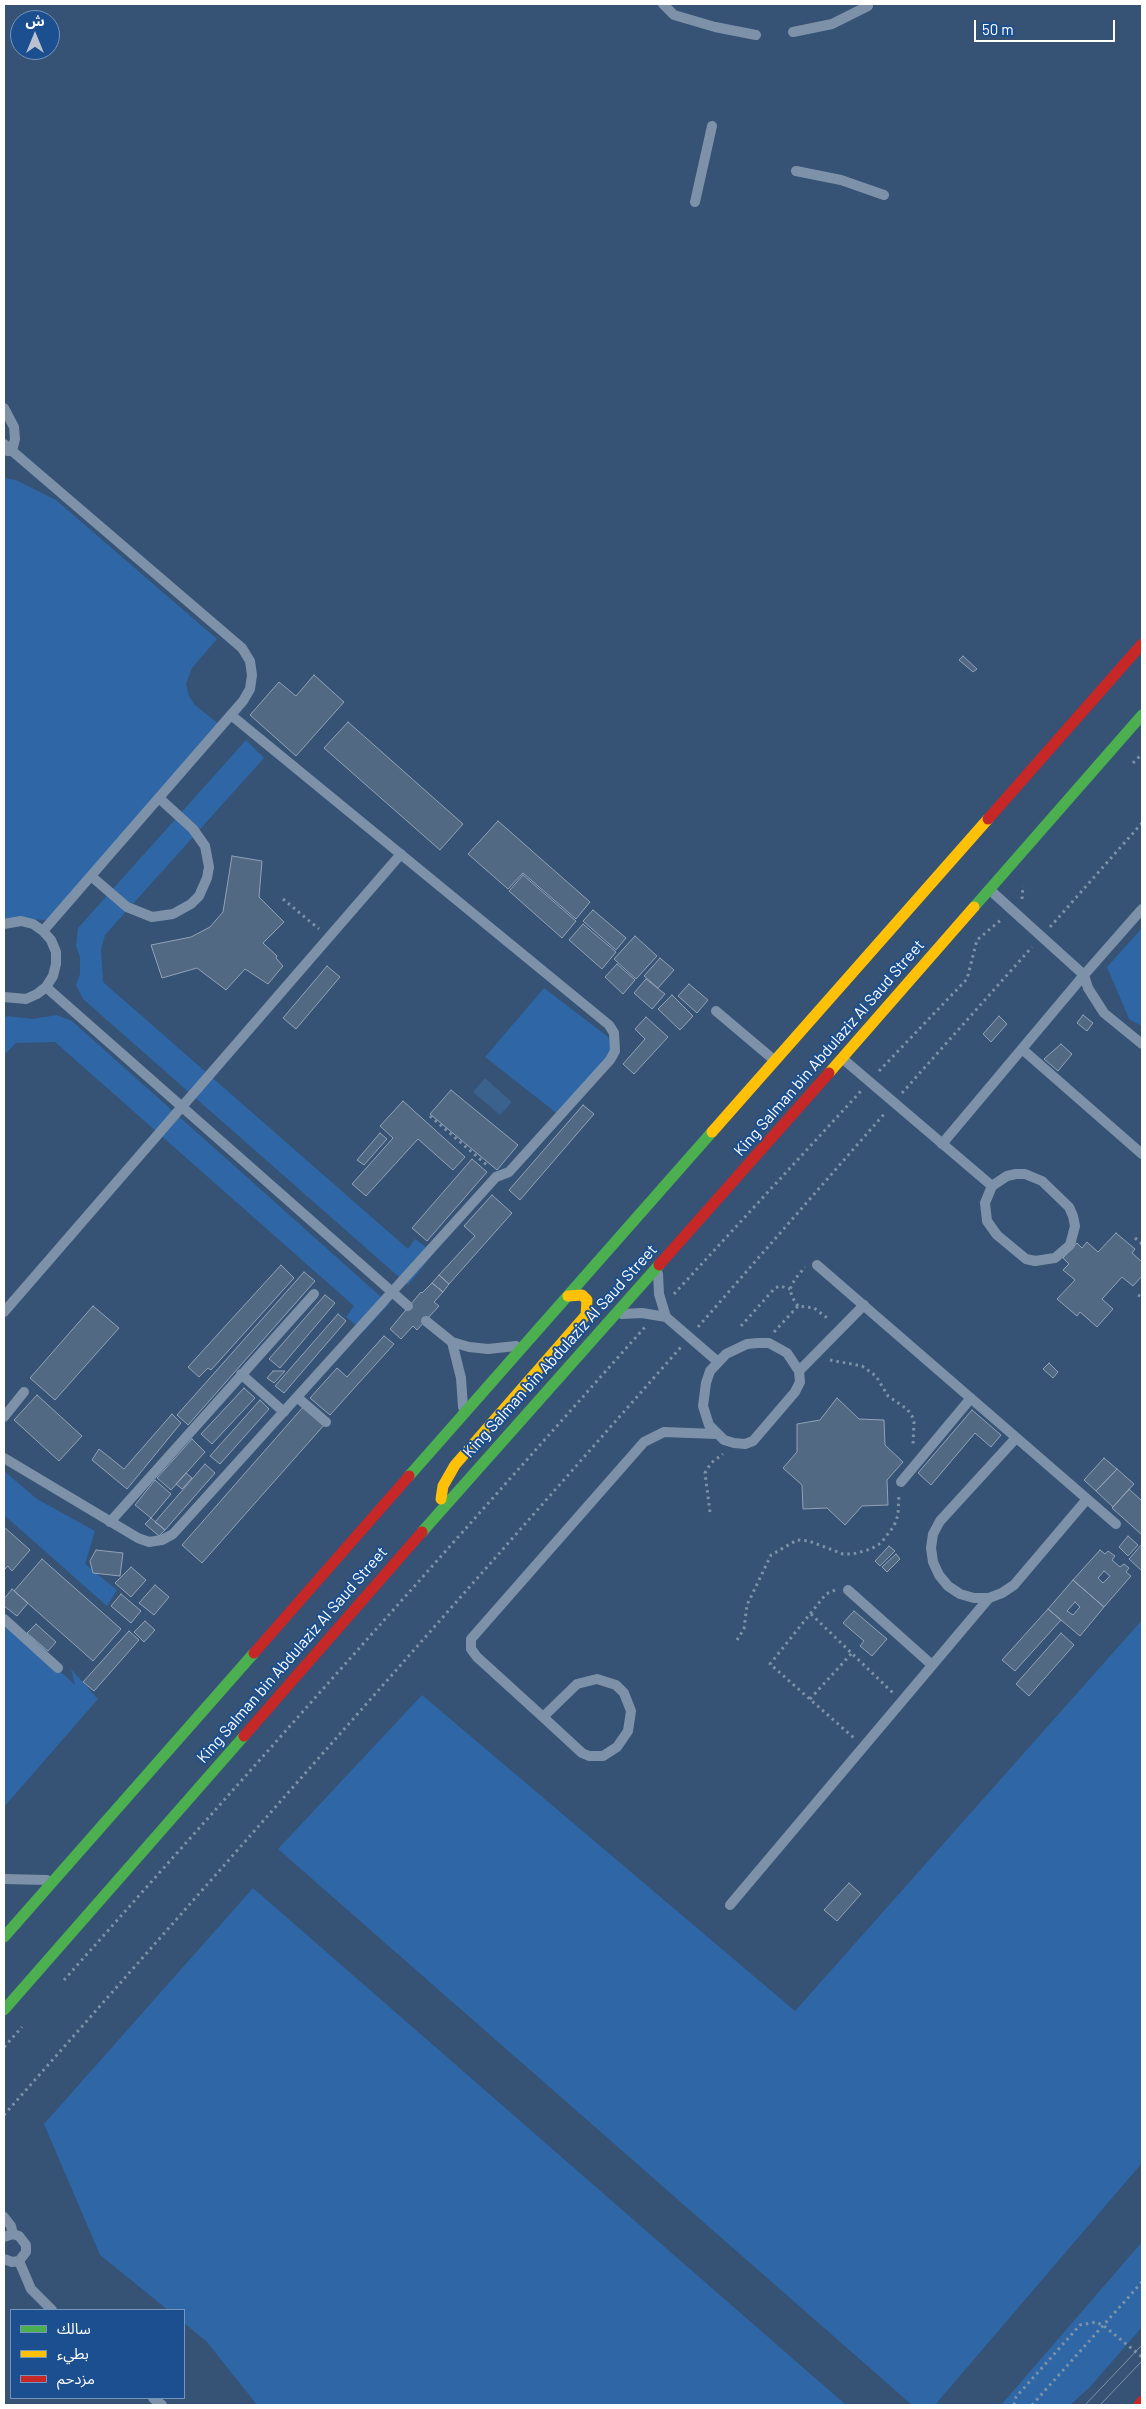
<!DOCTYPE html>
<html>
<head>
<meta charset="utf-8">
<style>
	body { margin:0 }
	#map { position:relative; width:1146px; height:2409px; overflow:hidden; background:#365274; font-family:Barlow,"Noto Sans Arabic",sans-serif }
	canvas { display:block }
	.frame { position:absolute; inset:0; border:5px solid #fff; pointer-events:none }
	.legend { position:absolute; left:10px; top:2309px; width:175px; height:90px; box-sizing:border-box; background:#1b4f8f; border:1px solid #7695bc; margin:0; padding:6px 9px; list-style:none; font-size:15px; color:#fff }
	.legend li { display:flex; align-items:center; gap:10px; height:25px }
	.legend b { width:25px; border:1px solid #7695bc }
	.north { position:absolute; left:10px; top:10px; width:50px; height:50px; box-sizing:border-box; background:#1b4f8f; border:1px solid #7695bc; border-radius:50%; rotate:0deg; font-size:14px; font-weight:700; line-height:20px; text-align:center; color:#fff }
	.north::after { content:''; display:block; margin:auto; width:18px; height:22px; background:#b9c2ce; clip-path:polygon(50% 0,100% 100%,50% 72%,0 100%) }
	.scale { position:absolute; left:974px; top:20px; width:141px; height:22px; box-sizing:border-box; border:2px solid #fff; border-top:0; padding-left:6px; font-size:15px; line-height:18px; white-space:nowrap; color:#fff; -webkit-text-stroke:4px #1b4f8f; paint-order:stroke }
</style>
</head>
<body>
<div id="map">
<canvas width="1146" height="2409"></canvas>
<div class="frame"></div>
<ul class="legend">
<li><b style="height:6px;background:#4caf50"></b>سالك</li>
<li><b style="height:6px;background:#ffc107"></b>بطيء</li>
<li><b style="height:6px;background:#c62828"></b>مزدحم</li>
</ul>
<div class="north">ش</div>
<div class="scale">50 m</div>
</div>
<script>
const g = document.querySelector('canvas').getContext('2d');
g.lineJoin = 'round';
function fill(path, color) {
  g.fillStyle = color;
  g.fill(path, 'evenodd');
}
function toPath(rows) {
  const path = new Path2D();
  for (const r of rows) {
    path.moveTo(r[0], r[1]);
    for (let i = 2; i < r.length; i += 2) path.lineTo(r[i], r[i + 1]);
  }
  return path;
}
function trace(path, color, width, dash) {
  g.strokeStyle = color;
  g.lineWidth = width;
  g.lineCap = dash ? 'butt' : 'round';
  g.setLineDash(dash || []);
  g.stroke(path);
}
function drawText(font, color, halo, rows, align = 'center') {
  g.font = font + ' Barlow,sans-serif';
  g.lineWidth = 4;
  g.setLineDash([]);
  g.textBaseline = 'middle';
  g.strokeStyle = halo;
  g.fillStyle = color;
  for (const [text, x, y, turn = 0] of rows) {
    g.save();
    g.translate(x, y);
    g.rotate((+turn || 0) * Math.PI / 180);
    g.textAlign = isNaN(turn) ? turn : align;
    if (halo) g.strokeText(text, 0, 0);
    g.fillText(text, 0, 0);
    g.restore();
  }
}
const green = toPath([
	[4,478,16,480,56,500,217,639,192,668,186,684,189,696,195,705,220,725,58,915,45,920,18,918,4,923],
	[246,740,264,758,105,935,101,950,103,982,408,1249,415,1239,434,1253,408,1285,83,999,76,985,80,974,80,957,76,946,78,928],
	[1142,928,1142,1026,1129,1019,1107,967],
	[544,988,607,1036,613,1044,611,1063,559,1115,485,1057],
	[57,1015,72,1021,389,1304,364,1331,346,1317,354,1306,55,1042,16,1043,4,1055,4,1018,7,1016,33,1019],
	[4,1471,37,1499,95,1531,85,1564,117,1590,107,1606,4,1515],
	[4,1619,75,1685,71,1669,98,1699,4,1807],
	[1142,1620,1142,2163,935,2405,912,2405,278,1849,422,1695,795,2011],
	[253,1888,846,2405,257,2405,207,2342,184,2323,184,2310,168,2310,100,2255,44,2124],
	[1142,2242,1142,2327,1090,2387,1070,2405,1001,2405]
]);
const water = toPath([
	[485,1078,512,1102,500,1115,473,1092]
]);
const building = toPath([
	[963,656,977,669,973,672,959,660,963,656],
	[314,675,344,702,296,756,250,715,279,682,296,696,314,675],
	[348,722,463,824,440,850,324,748,348,722],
	[498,821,590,902,576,919,523,873,508,889,468,854,498,821],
	[232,856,262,861,259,897,284,922,263,943,277,956,276,958,283,966,268,984,245,969,226,990,197,968,162,978,151,945,191,937,210,927,223,912,232,856],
	[523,875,576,921,562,938,509,891,523,875],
	[593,910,626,938,616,950,583,921,593,910],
	[583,924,616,952,602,969,569,940,583,924],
	[635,936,657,956,636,979,614,959,635,936],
	[660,958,674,970,658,988,644,976,660,958],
	[617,964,635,980,623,994,605,977,617,964],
	[327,966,340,977,296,1029,283,1018,327,966],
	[646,979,665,994,652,1009,634,993,646,979],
	[689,984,708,1000,697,1013,678,996,689,984],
	[672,995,693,1016,680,1030,658,1009,672,995],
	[1083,1015,1093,1023,1087,1031,1077,1023,1083,1015],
	[999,1016,1007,1024,991,1042,983,1034,999,1016],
	[646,1017,668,1037,634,1074,623,1064,645,1039,635,1029,646,1017],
	[1061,1044,1072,1054,1058,1071,1044,1059,1061,1044],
	[451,1090,518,1145,497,1170,430,1114,451,1090],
	[403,1101,465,1157,453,1170,418,1139,366,1196,352,1184,393,1138,380,1126,403,1101],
	[583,1105,594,1114,520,1200,509,1190,583,1105],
	[380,1133,387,1139,364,1165,357,1160,380,1133],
	[472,1159,487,1172,427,1241,412,1228,472,1159],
	[492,1195,512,1213,449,1284,439,1275,475,1236,464,1226,492,1195],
	[1116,1233,1135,1249,1132,1253,1142,1262,1142,1276,1133,1286,1122,1277,1102,1299,1113,1309,1097,1327,1080,1312,1077,1316,1057,1299,1075,1280,1063,1270,1069,1264,1063,1258,1077,1243,1082,1248,1087,1242,1098,1252,1116,1233],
	[281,1265,294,1278,211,1370,208,1368,199,1377,188,1367,281,1265],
	[304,1272,315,1281,188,1425,177,1415,304,1272],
	[439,1275,449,1284,443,1292,432,1283,439,1275],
	[432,1283,443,1292,434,1302,439,1306,417,1330,413,1326,401,1339,390,1329,421,1292,422,1293,432,1283],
	[325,1295,335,1303,280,1368,269,1359,325,1295],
	[93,1306,119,1328,55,1400,30,1378,93,1306],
	[338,1314,346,1321,284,1393,275,1386,338,1314],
	[384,1336,394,1344,330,1415,310,1398,337,1368,347,1377,384,1336],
	[1049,1363,1058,1372,1053,1378,1043,1369,1049,1363],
	[273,1371,285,1371,274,1383,267,1378,273,1371],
	[244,1388,255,1398,212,1444,201,1434,244,1388],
	[37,1395,82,1436,59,1461,14,1420,37,1395],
	[837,1398,859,1419,884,1420,885,1445,903,1462,887,1480,888,1505,862,1506,845,1525,827,1508,803,1509,802,1485,783,1468,797,1452,797,1424,820,1420,837,1398],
	[260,1400,269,1409,220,1464,210,1456,260,1400],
	[304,1406,325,1424,202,1563,182,1545,304,1406],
	[972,1410,1001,1435,991,1447,975,1433,931,1485,918,1473,972,1410],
	[172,1414,181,1423,127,1489,92,1460,99,1449,124,1469,172,1414],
	[192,1439,205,1452,171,1490,157,1478,192,1439],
	[1104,1458,1117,1469,1096,1491,1084,1480,1104,1458],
	[205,1464,215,1473,165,1530,155,1522,205,1464],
	[1117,1469,1134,1484,1113,1507,1096,1491,1117,1469],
	[186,1473,192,1478,182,1489,176,1484,186,1473],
	[155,1480,171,1494,151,1518,135,1505,155,1480],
	[1129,1489,1142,1501,1142,1535,1112,1508,1129,1489],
	[151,1518,165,1530,159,1536,145,1524,151,1518],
	[4,1527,30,1550,12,1571,8,1566,4,1570,4,1527],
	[1128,1536,1138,1545,1128,1556,1119,1547,1128,1536],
	[1142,1544,1142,1571,1129,1559,1142,1544],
	[889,1546,895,1551,880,1566,875,1561,889,1546],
	[96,1550,123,1553,120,1576,93,1573,90,1561,96,1550],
	[1100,1550,1105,1554,1108,1551,1115,1556,1112,1560,1120,1567,1124,1564,1129,1568,1126,1572,1131,1576,1104,1607,1073,1580,1100,1550],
	[1104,1571,1110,1576,1103,1583,1098,1578,1104,1571],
	[896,1554,900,1559,887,1572,882,1567,896,1554],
	[42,1559,121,1629,93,1661,14,1591,42,1559],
	[131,1567,146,1580,131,1597,115,1583,131,1567],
	[1073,1580,1104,1607,1080,1636,1048,1609,1073,1580],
	[1075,1602,1080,1607,1073,1615,1067,1611,1075,1602],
	[155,1585,169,1597,154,1615,139,1603,155,1585],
	[12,1589,28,1603,17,1616,4,1606,4,1599,12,1589],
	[121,1594,141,1611,131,1623,111,1606,121,1594],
	[1048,1609,1061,1620,1015,1671,1002,1660,1048,1609],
	[854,1611,887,1639,872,1656,860,1646,864,1641,843,1623,854,1611],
	[145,1621,155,1630,144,1642,134,1632,145,1621],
	[36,1624,56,1642,48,1651,27,1633,36,1624],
	[129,1631,139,1640,94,1691,83,1682,129,1631],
	[1061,1633,1074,1645,1029,1696,1016,1684,1061,1633],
	[849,1883,861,1894,837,1921,824,1910,849,1883]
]);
const path = toPath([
	[1133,763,1142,754],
	[283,899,319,929],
	[1022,899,1023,886],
	[1050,927,1142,823],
	[879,1071,967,979,977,940,1002,919],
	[902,1093,1032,947],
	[430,1116,488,1166],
	[1135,1238,1142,1244],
	[674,1294,861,1091],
	[1138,1295,1142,1297],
	[798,1306,792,1297,790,1289,795,1279,805,1267],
	[741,1326,775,1288,780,1286,790,1289],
	[698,1327,885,1113],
	[774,1332,798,1306,814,1308,830,1320],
	[830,1360,862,1366,876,1376,888,1396,907,1409,912,1416,914,1422,913,1444],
	[710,1512,705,1473,711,1463,723,1454],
	[835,1590,826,1594,770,1664,854,1738],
	[811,1614,893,1693],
	[737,1640,744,1629,747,1605,771,1555,797,1540,809,1541,843,1554,853,1554,871,1549,881,1543,894,1526,898,1515,899,1494],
	[810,1699,852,1653],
	[64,1980,645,1327],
	[4,2047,22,2027],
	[4,2115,681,1347],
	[1014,2405,1016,2397,1080,2325,1096,2322,1104,2326,1142,2357],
	[1032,2405,1142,2282]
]);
const lane = toPath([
	[663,4,674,15,715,27,756,35],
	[793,32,832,24,868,6],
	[796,171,841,180,884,195],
	[695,202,712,126],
	[4,408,14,427,15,439,12,451,7,451],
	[4,444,242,648,250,661,252,675,250,689,243,701,43,931],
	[91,876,127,907,152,917,173,914,191,904,199,896,207,878,209,867,205,846,193,829,159,798],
	[990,890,1084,975,1088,988,1104,1013,1142,1044],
	[4,924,21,921,33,924,43,931,51,940,56,952,56,964,53,976,46,987,37,994,26,999,4,997],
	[46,987,408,1306],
	[716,1011,774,1060],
	[1022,1049,1142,1154],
	[843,1059,992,1186],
	[942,1144,1084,975,1142,909],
	[1016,1174,1025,1174,1042,1181,1069,1207,1073,1216,1075,1226,1070,1245,1055,1258,1035,1261,1026,1259,997,1235,987,1221,985,1203,992,1186,1007,1176,1016,1174],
	[817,1265,1116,1524],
	[658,1274,659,1294,666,1317],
	[4,1312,401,854],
	[622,1314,642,1313,666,1317,717,1361],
	[426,1321,452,1342,469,1347,488,1349,516,1346],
	[452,1342,461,1378,463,1407],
	[758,1343,769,1343,787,1353,799,1371,800,1382,795,1392,753,1441,745,1444,734,1443,724,1440,709,1425,703,1406,706,1383,710,1371,726,1354,747,1344,758,1343],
	[799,1371,864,1305],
	[241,1374,284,1412],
	[298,1398,326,1422],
	[4,1417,24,1392],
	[1016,1438,940,1521,933,1534,931,1548,933,1562,939,1575,948,1586,960,1594,974,1598,989,1598,1002,1593,1014,1585,1087,1499],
	[4,1458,138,1538,149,1542,162,1540,173,1534,496,1177,509,1172,610,1060,615,1051,614,1033,609,1025,231,715],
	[901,1482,971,1398],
	[110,1522,314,1294],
	[848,1590,932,1665],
	[4,1619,58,1668],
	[543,1717,577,1684,597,1679,616,1685,624,1693,631,1711,628,1731,617,1747,603,1756,589,1756,582,1753,543,1717,477,1657,471,1649,471,1639,644,1442,664,1432,716,1434],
	[4,1879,47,1880],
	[730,1905,989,1598],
	[4,2217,11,2226,13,2234],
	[4,2237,13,2234,19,2236,26,2245,26,2252,19,2261,12,2262,4,2259],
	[19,2261,31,2289,52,2310],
	[153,2398,162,2405]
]);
const fast = toPath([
	[974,907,1142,715],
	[409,1476,712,1132],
	[422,1532,659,1265],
	[4,1937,254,1653],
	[4,2010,244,1736]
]);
const slow = toPath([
	[829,1073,974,907],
	[712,1132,988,819],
	[441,1499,443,1486,455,1465,586,1315,587,1300,582,1295,568,1296]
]);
const jam = toPath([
	[988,819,1142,644],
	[659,1265,829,1073],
	[254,1653,409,1476],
	[244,1736,422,1532],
	[1139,2405,1142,2401]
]);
const tram = toPath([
	[1085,2405,1142,2345],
	[1100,2405,1142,2361]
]);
const streetNames = [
	["King Salman bin Abdulaziz Al Saud Street",829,1048,-49],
	["King Salman bin Abdulaziz Al Saud Street",560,1351,-48],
	["King Salman bin Abdulaziz Al Saud Street",292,1655,-49]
];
fill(green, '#2f66a5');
fill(water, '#3b618d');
fill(building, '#526984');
trace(building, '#92a2b6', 1);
trace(path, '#7d92a8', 3, [2.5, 4]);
trace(lane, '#7d92a8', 10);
trace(fast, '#4caf50', 11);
trace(slow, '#ffc107', 11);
trace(jam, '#c62828', 11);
trace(tram, '#7e92a7', 1);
drawText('16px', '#fff', '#1b4f8f', streetNames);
</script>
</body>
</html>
